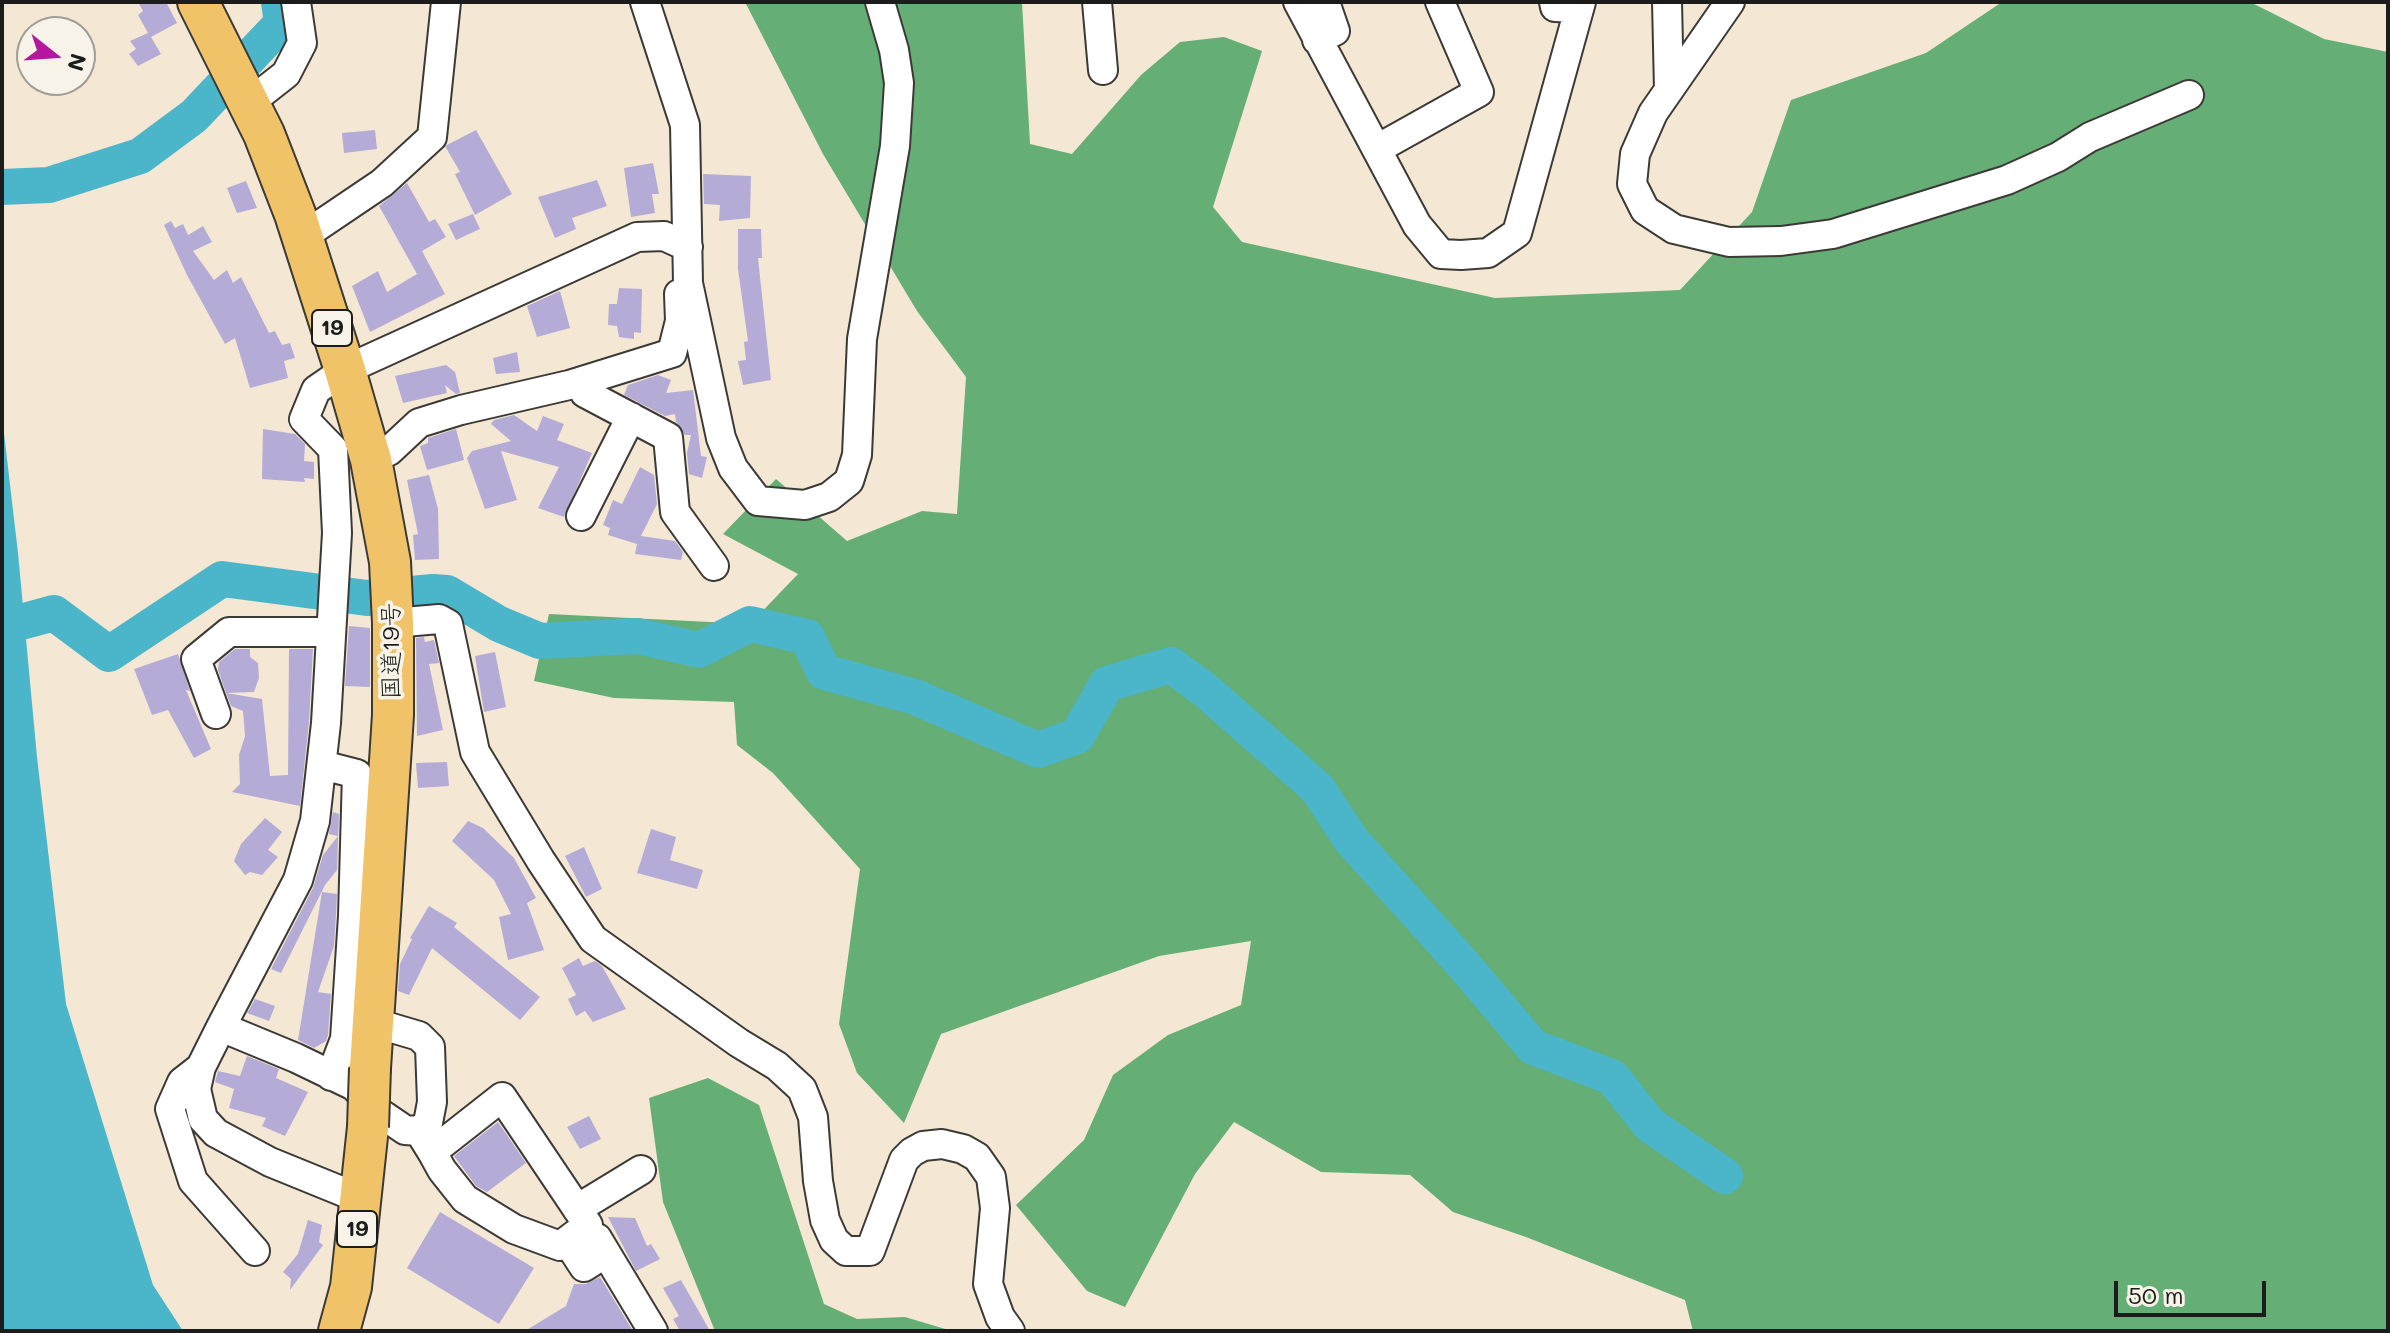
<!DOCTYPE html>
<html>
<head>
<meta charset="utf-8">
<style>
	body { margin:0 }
	#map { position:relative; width:2390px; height:1333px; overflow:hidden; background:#f4e7d3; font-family:Mali,sans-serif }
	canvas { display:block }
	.frame { position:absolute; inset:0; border:4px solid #1c1c1c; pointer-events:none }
	.north { position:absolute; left:16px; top:16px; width:80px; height:80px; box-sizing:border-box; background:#f7f3e8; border:2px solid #9f9d96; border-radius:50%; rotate:107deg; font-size:22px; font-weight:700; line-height:32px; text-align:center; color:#1c1c1c }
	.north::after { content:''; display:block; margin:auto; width:28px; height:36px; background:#b5179e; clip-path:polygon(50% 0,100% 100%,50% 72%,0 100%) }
	.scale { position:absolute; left:2114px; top:1281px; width:152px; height:36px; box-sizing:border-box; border:4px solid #1c1c1c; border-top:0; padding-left:10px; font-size:24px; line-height:28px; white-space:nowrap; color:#1c1c1c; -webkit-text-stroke:6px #f7f3e8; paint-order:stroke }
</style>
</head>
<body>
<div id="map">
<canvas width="2390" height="1333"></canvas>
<div class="frame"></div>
<div class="north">N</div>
<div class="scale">50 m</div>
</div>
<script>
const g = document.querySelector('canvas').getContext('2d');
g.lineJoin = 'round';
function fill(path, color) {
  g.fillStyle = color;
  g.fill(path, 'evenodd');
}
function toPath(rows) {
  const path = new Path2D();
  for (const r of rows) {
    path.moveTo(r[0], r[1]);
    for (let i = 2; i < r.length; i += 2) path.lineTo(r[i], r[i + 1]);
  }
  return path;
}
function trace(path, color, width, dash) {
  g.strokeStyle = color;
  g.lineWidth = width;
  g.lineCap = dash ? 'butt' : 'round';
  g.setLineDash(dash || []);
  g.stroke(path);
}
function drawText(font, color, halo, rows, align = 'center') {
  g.font = font + ' Mali,"Klee One",sans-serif';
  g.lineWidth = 7;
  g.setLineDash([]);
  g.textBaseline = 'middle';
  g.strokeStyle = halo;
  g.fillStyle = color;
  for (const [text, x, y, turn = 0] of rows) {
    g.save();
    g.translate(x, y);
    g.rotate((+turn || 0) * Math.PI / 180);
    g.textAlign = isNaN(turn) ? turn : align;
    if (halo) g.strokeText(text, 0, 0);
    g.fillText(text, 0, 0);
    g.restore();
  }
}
const forest = toPath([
	[745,2,1022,2,1030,144,1072,154,1141,75,1180,42,1224,37,1262,51,1213,207,1242,242,1495,298,1680,290,1752,212,1791,100,1926,53,2002,2,2250,2,2324,39,2388,52,2388,1331,1693,1331,1685,1300,1526,1237,1453,1212,1410,1175,1321,1172,1234,1122,1195,1174,1125,1307,1087,1291,1016,1205,1084,1140,1113,1075,1168,1035,1241,1005,1251,941,1159,956,941,1034,904,1123,857,1073,839,1024,860,869,773,773,737,745,734,702,614,698,534,681,549,614,750,624,798,574,723,534,776,479,847,541,922,511,957,514,966,377,917,311,823,154],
	[708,1078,759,1105,824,1304,857,1319,905,1317,952,1331,715,1331,663,1202,649,1098]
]);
const water = toPath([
	[2,416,18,553,37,757,66,1004,153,1285,183,1331,2,1331]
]);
const river = toPath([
	[2,187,49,185,140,156,194,116,282,23,279,2],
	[2,627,54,613,109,654,222,579,367,598,433,592,447,593,499,624,540,641,638,636,699,650,750,624,807,637,824,672,915,697,1038,750,1077,736,1107,684,1171,665,1205,690,1317,788,1352,841,1462,963,1533,1047,1612,1077,1650,1125,1725,1176]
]);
const building = toPath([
	[138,2,166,2,177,23,151,37,161,54,138,66,129,54,136,49,130,41,148,33,138,15,143,11],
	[375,130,377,149,344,153,342,133],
	[476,130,512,194,475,215,455,174,460,172,445,146],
	[653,163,659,194,652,194,655,213,631,217,624,168],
	[703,174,751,176,750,218,719,221,720,205,704,204],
	[597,180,607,206,572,218,576,229,555,238,538,197],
	[246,181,257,208,237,213,227,188],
	[407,183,429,222,435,219,446,237,422,251,445,294,370,332,352,286,378,271,387,292,417,274,379,206],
	[473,214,480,229,456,240,448,224],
	[171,221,175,228,183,224,188,235,203,226,212,242,193,251,214,280,227,270,233,283,241,277,269,333,275,331,282,345,290,343,295,358,284,361,288,378,250,388,235,338,225,344,187,275,164,225],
	[738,229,761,229,762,258,758,258,771,380,743,385,738,361,746,360,744,342,748,341,738,269],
	[619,288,642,289,641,333,634,332,634,339,619,337,617,326,608,325,609,304,617,304],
	[560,291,570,328,537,337,527,306],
	[517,352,520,372,496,374,493,358],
	[446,365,455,372,460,393,456,394,445,385,447,393,403,403,395,376],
	[658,375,671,380,666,393,693,390,701,456,707,457,702,478,689,474,687,453,691,435,685,435,676,422,675,414,665,416,624,395,628,385],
	[514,415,537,431,543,416,564,424,557,440,592,453,564,517,538,508,559,467,501,451,517,500,485,509,467,458,472,451,511,441,491,424,494,420],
	[263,429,295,434,305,444,304,461,314,462,314,479,304,478,305,482,262,479],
	[456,429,464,460,427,470,420,446,428,443,428,438],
	[640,467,654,475,657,504,641,536,675,541,683,552,681,560,635,554,637,544,608,535,610,528,603,525,613,500,622,504],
	[429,475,438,509,439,559,415,560,413,535,418,534,407,480],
	[349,626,370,628,370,687,345,686],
	[424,637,425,642,434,640,439,663,429,664,443,730,417,736,416,638],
	[235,649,250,649,250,657,258,663,259,678,254,692,226,693,218,670,219,662],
	[289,649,313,649,309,722,300,806,232,792,240,784,239,755,245,736,243,711,231,706,226,693,262,699,270,776,288,775],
	[495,652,506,707,484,712,475,656],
	[178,654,190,691,186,690,211,749,194,758,168,710,152,715,134,669],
	[447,762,449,786,418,788,416,763],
	[333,812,339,814,337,870,325,885,281,973,271,969,313,888,323,855,338,836,329,834],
	[265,818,282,832,268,850,278,857,262,875,250,872,245,875,234,861,241,844],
	[468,821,483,828,514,858,536,898,527,903,544,950,508,960,499,917,511,914,494,880,452,841],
	[651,829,676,837,670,860,703,870,697,889,637,873],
	[584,847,602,889,586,897,565,856],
	[322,892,337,894,336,915,334,946,318,992,331,994,328,1035,326,1041,314,1048,298,1040],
	[429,906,457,923,454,927,540,997,520,1020,432,948,409,995,398,991,400,964,412,939,410,938],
	[579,958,583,966,595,961,602,966,626,1009,593,1022,585,1011,576,1016,568,999,576,995,562,968],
	[255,999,275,1006,269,1021,247,1013],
	[247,1056,279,1069,276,1078,308,1092,285,1136,262,1126,266,1118,229,1108,234,1089,215,1082,218,1071,240,1076],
	[589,1116,601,1139,580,1149,567,1127],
	[498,1122,526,1163,487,1192,476,1186,454,1156],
	[440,1212,534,1268,499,1324,407,1268],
	[608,1217,635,1218,647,1246,651,1244,660,1259,636,1271],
	[308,1220,322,1225,319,1242,323,1245,290,1290,291,1279,283,1272,298,1254],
	[600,1277,633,1331,525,1331,566,1306,574,1284,586,1284],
	[681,1280,710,1331,680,1331,673,1319,679,1316,663,1288]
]);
const minor = toPath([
	[645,2,685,125,688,283,721,438,733,468,758,501,805,505,829,497,849,481,857,455,862,339,895,146,899,83,894,50,880,2],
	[1097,2,1103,70],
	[1298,2,1417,225,1441,254,1461,255,1488,253,1517,233,1581,2],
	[1554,2,1555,7,1579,8],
	[1667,2,1669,90],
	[1730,2,1653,113,1635,154,1632,184,1645,210,1674,229,1729,242,1781,241,1833,234,2007,180,2058,157,2090,137,2189,95],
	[1317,40,1335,31,1325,2],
	[249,103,286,74,302,43,296,2],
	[1377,149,1479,92,1440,2],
	[302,237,382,183,432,137,446,2],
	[583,381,585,393,668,437,675,512,714,566],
	[371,460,389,451,419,423,461,410,569,385,672,353,680,321,679,294],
	[581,516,631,417],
	[393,623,439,619,448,624,475,752,541,861,593,939,739,1043,777,1066,802,1089,813,1117,818,1181,825,1220,834,1240,846,1251,870,1251,904,1160,912,1152,923,1146,942,1144,963,1149,977,1157,991,1177,995,1208,988,1284,1000,1317,1010,1331],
	[216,714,196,659,229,632,331,632],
	[322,765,357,774,353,916,345,1039,331,1076],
	[221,1027,298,880,315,821,326,723,337,533,333,449,304,419,316,390,345,370,637,237,664,236,688,247],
	[200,1068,182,1082,170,1109,193,1181,255,1251],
	[419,1131,432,1152,442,1170,465,1199,514,1229,560,1246,588,1225,502,1097,432,1152],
	[361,1199,270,1162,216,1133,203,1119,196,1089,201,1067,221,1027,296,1058,354,1086,377,1111,405,1130,419,1131,428,1123,432,1102,430,1047,419,1036,375,1023],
	[577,1209,641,1170],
	[567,1241,584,1267,606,1253,597,1238],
	[606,1253,653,1331]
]);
const highway = toPath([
	[198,2,264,134,295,214,345,370,371,460,390,562,393,623,393,715,370,1068],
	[339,1331,351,1287,368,1127]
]);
const highwayBridge = toPath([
	[368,1127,370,1068]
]);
const shields = [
	[332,328,40],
	[357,1229,40]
];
const shieldNames = [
	["19",332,328],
	["19",357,1229]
];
const streetNames = [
	["国道19号",392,651,-90]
];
fill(forest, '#65ae76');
fill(water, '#4bb5c9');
trace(river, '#4bb5c9', 36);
fill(building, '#b4acd7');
trace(minor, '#3c3a37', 32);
trace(highway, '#3c3a37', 44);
trace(minor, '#fff', 28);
trace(highway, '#f1c369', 40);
trace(highwayBridge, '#3c3a37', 44, []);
trace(highwayBridge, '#f1c369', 40);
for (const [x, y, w] of shields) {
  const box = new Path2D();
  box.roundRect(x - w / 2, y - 18, w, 36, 6);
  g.fillStyle = '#f7f3e8';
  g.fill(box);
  trace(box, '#1c1c1c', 2);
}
drawText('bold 22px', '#1c1c1c', null, shieldNames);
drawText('24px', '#1c1c1c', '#f7f3e8', streetNames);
</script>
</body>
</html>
